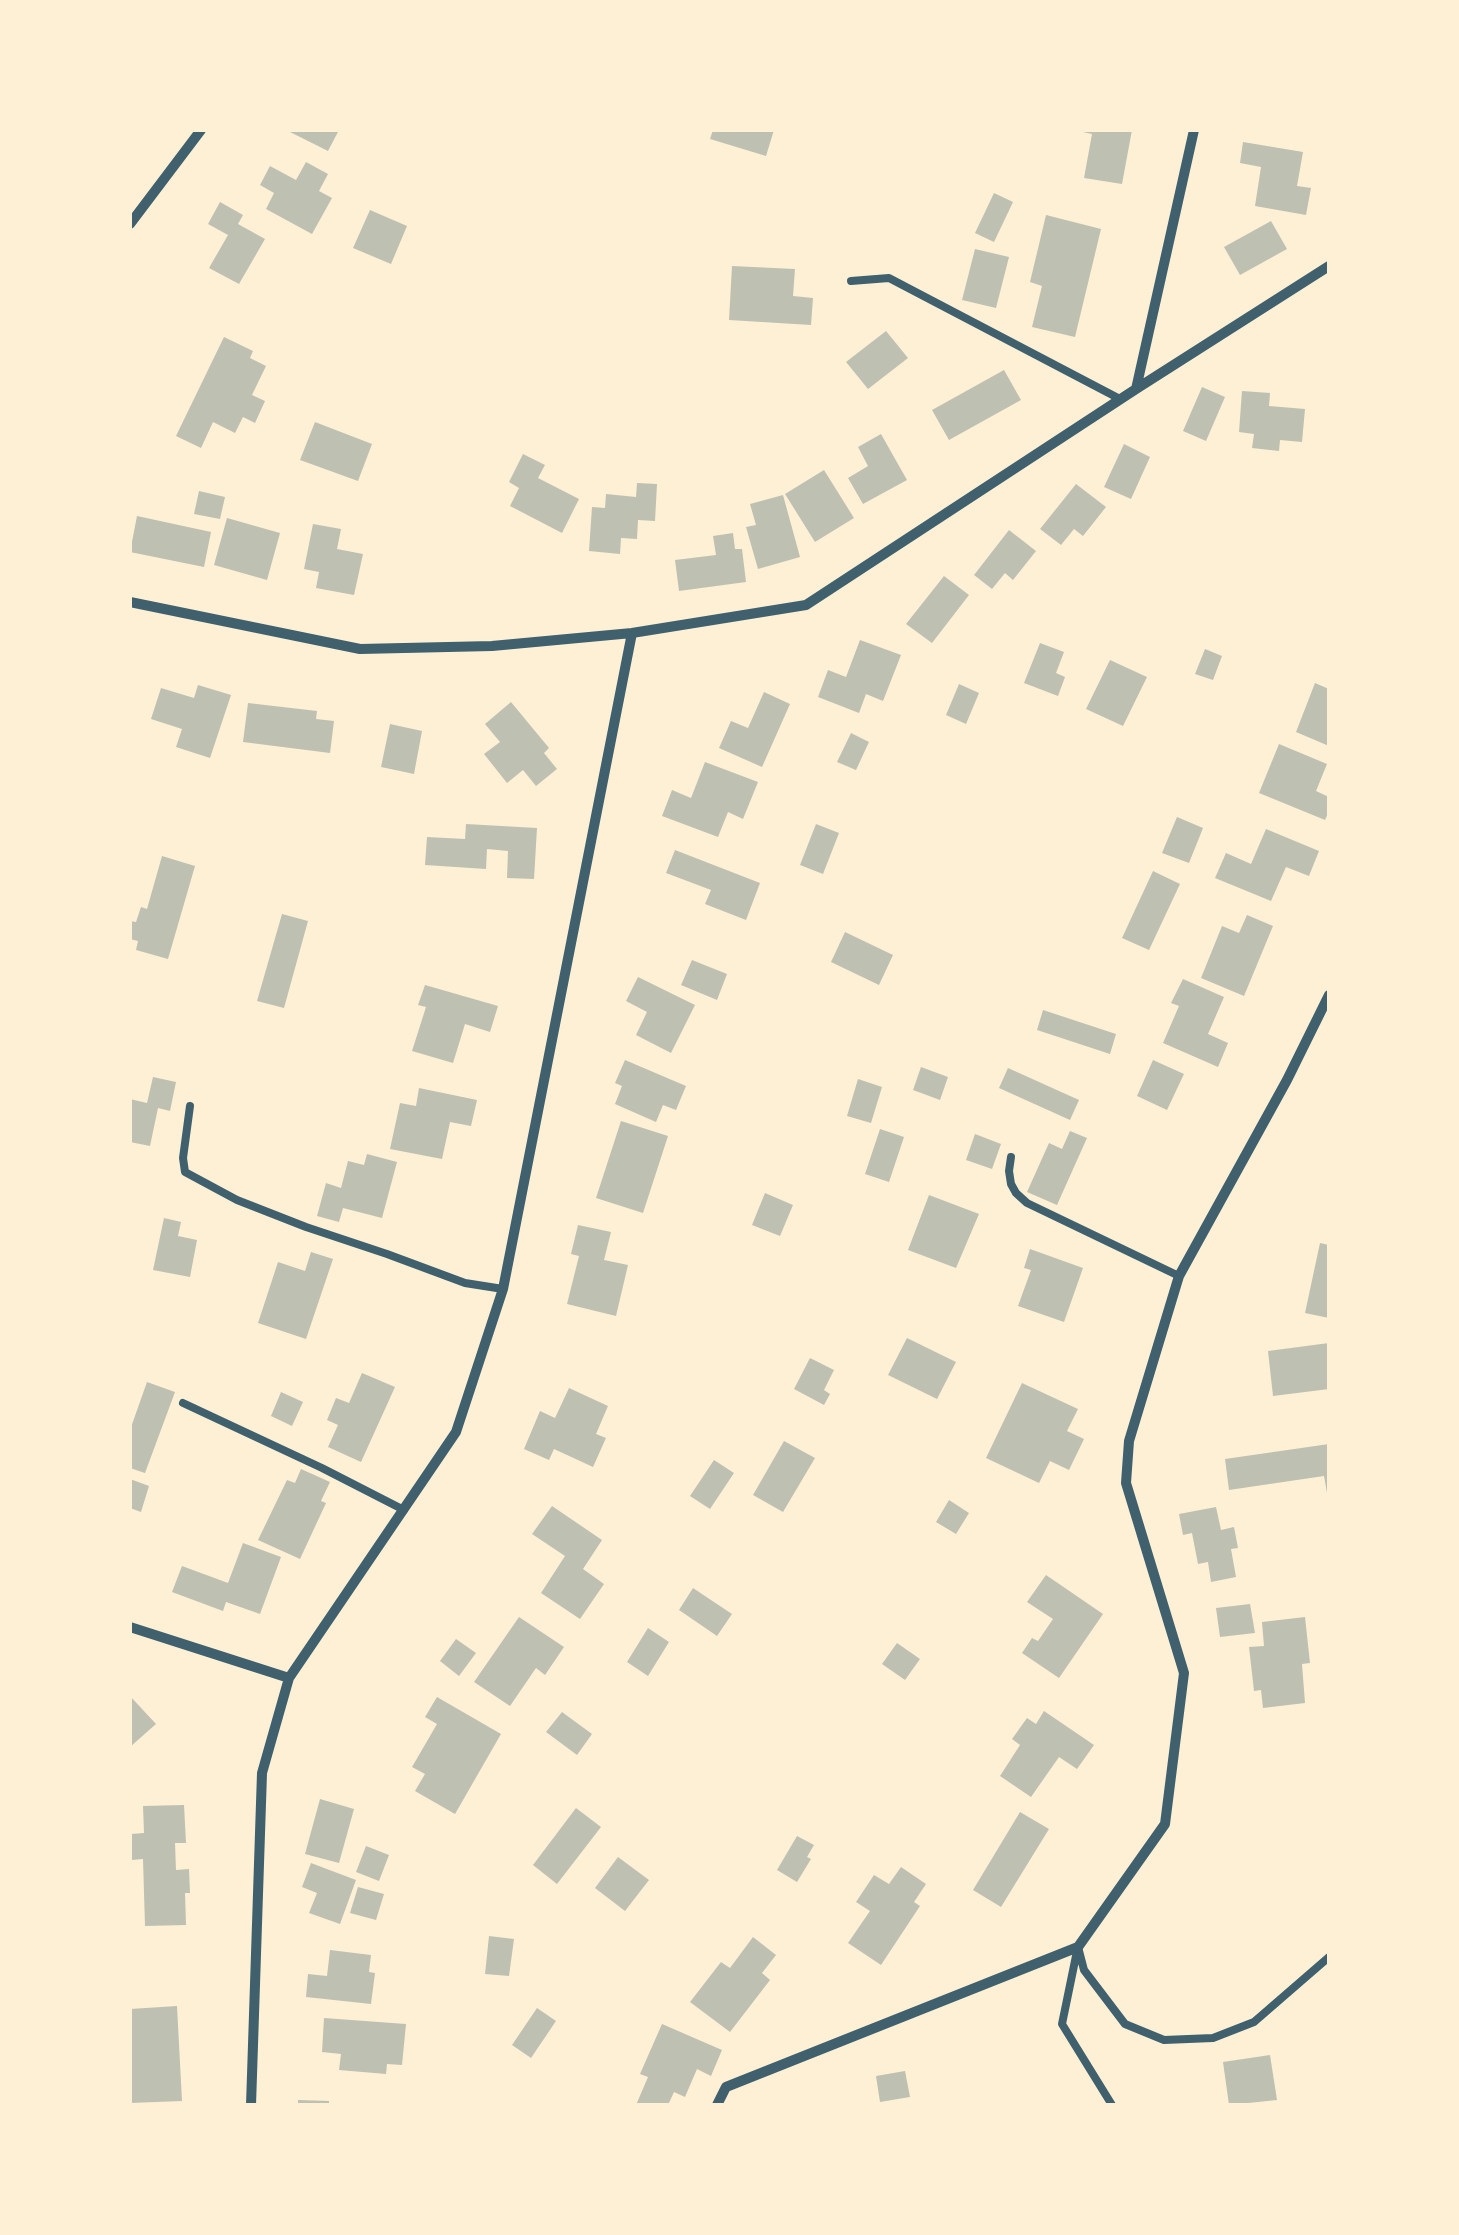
<!DOCTYPE html>
<html>
<head>
<meta charset="utf-8">
<style>
	body { margin:0 }
	#map { position:relative; width:1459px; height:2235px; overflow:hidden; background:#fdf0d5; font-family:"Asap Condensed",sans-serif }
	canvas { display:block }
	.frame { position:absolute; inset:0; border:132px solid #fdf0d5; pointer-events:none }
</style>
</head>
<body>
<div id="map">
<canvas width="1459" height="2235"></canvas>
<div class="frame"></div>
</div>
<script>
const g = document.querySelector('canvas').getContext('2d');
g.lineJoin = 'round';
function fill(path, color) {
  g.fillStyle = color;
  g.fill(path, 'evenodd');
}
function toPath(rows) {
  const path = new Path2D();
  for (const r of rows) {
    path.moveTo(r[0], r[1]);
    for (let i = 2; i < r.length; i += 2) path.lineTo(r[i], r[i + 1]);
  }
  return path;
}
function trace(path, color, width, dash) {
  g.strokeStyle = color;
  g.lineWidth = width;
  g.lineCap = dash ? 'butt' : 'round';
  g.setLineDash(dash || []);
  g.stroke(path);
}
const building = toPath([
	[286,130,339,130,328,151],
	[713,130,774,130,766,156,710,139],
	[1083,130,1132,130,1122,184,1084,178,1092,134,1083,132],
	[1243,142,1303,152,1297,186,1311,188,1306,215,1255,206,1261,167,1240,163],
	[306,162,328,174,319,191,332,198,312,234,266,209,274,193,260,185,270,166,296,180],
	[994,193,1013,202,994,242,975,233],
	[220,202,243,215,238,224,265,239,239,284,209,268,228,235,208,224],
	[370,210,407,226,391,264,353,248],
	[1046,215,1101,229,1075,337,1032,327,1042,286,1030,282],
	[1271,221,1287,249,1240,275,1224,247],
	[975,249,1009,257,996,308,962,300],
	[732,266,795,269,793,296,813,298,811,325,729,320],
	[886,331,908,358,868,389,846,362],
	[224,337,253,351,250,358,266,366,252,395,265,401,255,423,243,417,235,433,213,422,201,448,176,436],
	[1004,370,1021,400,949,440,932,410],
	[1202,387,1225,397,1206,441,1183,431],
	[1242,391,1270,393,1269,406,1305,409,1302,442,1280,440,1279,451,1252,448,1254,434,1239,432],
	[315,422,372,444,358,481,300,460],
	[881,434,907,480,863,504,848,478,868,466,858,447],
	[1124,444,1150,457,1131,499,1104,487],
	[523,454,545,465,538,478,579,499,562,533,510,506,519,488,509,482],
	[824,470,854,518,815,542,785,494],
	[637,483,657,484,655,521,638,520,637,539,621,538,620,554,589,551,592,507,605,508,606,494,636,497],
	[1076,484,1106,507,1083,536,1074,529,1061,545,1040,529],
	[199,491,225,497,220,519,194,514],
	[783,495,800,557,758,569,746,527,756,525,750,504],
	[137,516,211,532,204,567,130,552],
	[227,518,280,533,267,580,214,565],
	[313,524,341,529,337,549,363,554,354,595,316,588,319,572,304,569],
	[1009,530,1036,551,1013,580,1005,573,992,589,974,575],
	[733,533,735,549,742,549,746,582,679,591,675,560,716,555,713,536],
	[944,576,969,595,932,643,906,624],
	[860,640,901,655,883,701,866,694,859,713,818,697,828,670,846,677],
	[1040,643,1064,652,1056,673,1065,677,1058,696,1024,683],
	[1205,649,1222,656,1213,680,1195,674],
	[1110,660,1147,677,1123,726,1086,709],
	[1315,683,1329,689,1329,746,1296,732],
	[959,684,979,693,966,724,946,715],
	[198,685,231,695,210,758,176,747,182,729,151,719,161,688,194,698],
	[764,692,790,704,762,767,719,748,731,721,748,728],
	[511,702,549,748,544,753,557,769,536,786,523,770,507,783,484,754,500,742,485,724],
	[248,703,317,711,316,719,334,721,330,753,243,742],
	[390,724,422,731,414,774,381,767],
	[851,733,869,742,856,770,837,762],
	[1279,744,1327,764,1316,791,1329,797,1329,811,1325,820,1259,793],
	[705,762,758,782,743,819,728,812,718,837,662,816,672,790,691,798],
	[1177,817,1203,828,1189,863,1162,853],
	[466,824,537,828,534,879,507,878,508,851,487,849,486,869,425,865,427,837,465,839],
	[816,824,839,833,823,874,800,865],
	[1266,829,1319,851,1309,876,1286,867,1271,901,1215,878,1226,853,1251,864],
	[675,850,760,883,746,920,705,904,711,890,666,873],
	[162,856,195,866,168,959,136,950,138,941,130,939,130,921,136,922,141,907,147,909],
	[1153,871,1180,884,1149,950,1122,938],
	[282,914,308,921,284,1008,257,1001],
	[1247,915,1273,926,1244,996,1201,978,1222,926,1239,933],
	[845,932,893,955,879,985,831,962],
	[692,960,727,974,717,1000,681,985],
	[638,977,695,1005,671,1053,636,1035,647,1012,626,1001],
	[1183,979,1224,997,1208,1034,1228,1043,1218,1067,1163,1043,1179,1006,1171,1003],
	[425,985,498,1006,490,1032,465,1024,453,1063,412,1051,426,1007,418,1005],
	[1043,1010,1116,1034,1110,1054,1037,1030],
	[625,1060,686,1086,676,1110,663,1105,656,1122,615,1104,622,1086,615,1083],
	[1153,1060,1184,1074,1167,1110,1137,1096],
	[921,1067,948,1077,940,1100,913,1090],
	[1008,1068,1079,1100,1070,1120,999,1088],
	[153,1077,176,1082,170,1111,158,1108,150,1146,130,1142,130,1099,147,1103],
	[858,1079,882,1087,871,1123,847,1116],
	[419,1088,477,1100,471,1126,450,1122,442,1159,390,1149,400,1103,416,1106],
	[621,1121,668,1136,643,1213,596,1198],
	[880,1129,904,1137,889,1182,865,1174],
	[1070,1131,1087,1138,1057,1205,1027,1192,1049,1143,1062,1149],
	[975,1134,1001,1144,992,1169,966,1160],
	[367,1154,397,1162,382,1218,343,1208,339,1222,317,1216,326,1183,341,1188,348,1161,364,1165],
	[765,1193,793,1205,780,1236,752,1225],
	[929,1195,979,1214,956,1268,908,1250],
	[164,1218,181,1222,178,1236,197,1240,190,1277,153,1270],
	[578,1225,611,1232,604,1260,628,1265,616,1316,567,1304,579,1256,571,1254],
	[1320,1243,1329,1245,1329,1318,1305,1313],
	[1030,1249,1083,1268,1064,1322,1018,1306,1031,1270,1024,1268],
	[311,1252,333,1259,306,1339,258,1323,278,1262,305,1271],
	[907,1338,956,1362,937,1399,888,1375],
	[1329,1343,1329,1389,1273,1396,1268,1351],
	[810,1358,834,1370,824,1390,830,1394,824,1405,794,1389],
	[362,1373,395,1387,361,1462,328,1447,338,1425,327,1420,336,1398,349,1403],
	[147,1382,175,1392,145,1473,130,1468,130,1430],
	[1022,1383,1078,1409,1067,1431,1084,1439,1069,1470,1050,1461,1039,1483,986,1458],
	[569,1388,608,1406,596,1434,606,1438,593,1467,554,1449,549,1460,524,1449,540,1411,555,1418],
	[281,1392,303,1402,292,1426,271,1416],
	[784,1441,815,1458,783,1512,753,1495],
	[1329,1444,1329,1492,1327,1493,1324,1476,1229,1490,1225,1459],
	[714,1460,734,1473,710,1509,690,1496],
	[301,1469,330,1482,321,1501,326,1503,300,1559,258,1540,287,1480,295,1483],
	[130,1479,149,1486,141,1512,130,1508],
	[949,1500,969,1513,956,1534,936,1522],
	[552,1506,602,1540,583,1569,604,1584,580,1619,541,1593,565,1556,532,1534],
	[1216,1507,1221,1530,1234,1527,1238,1548,1231,1549,1236,1577,1211,1582,1208,1562,1198,1564,1192,1533,1183,1535,1179,1514],
	[243,1543,281,1557,260,1614,226,1602,223,1611,172,1592,182,1566,228,1583],
	[1046,1575,1103,1614,1059,1678,1022,1653,1032,1638,1038,1641,1053,1619,1027,1602],
	[693,1588,732,1614,717,1636,679,1610],
	[1250,1604,1255,1633,1220,1637,1216,1608],
	[519,1617,564,1647,545,1675,536,1668,510,1706,474,1682],
	[1305,1617,1310,1663,1302,1664,1305,1703,1263,1708,1261,1690,1254,1691,1249,1647,1264,1646,1262,1622],
	[648,1628,669,1642,648,1676,627,1662],
	[456,1639,476,1653,459,1676,440,1661],
	[897,1643,920,1659,905,1680,882,1664],
	[130,1696,156,1724,130,1747],
	[437,1697,501,1734,455,1814,415,1791,425,1774,412,1767,437,1724,425,1717],
	[1044,1711,1094,1745,1077,1769,1059,1757,1031,1797,1000,1776,1020,1745,1012,1739,1027,1718,1036,1724],
	[562,1712,592,1734,577,1755,546,1732],
	[320,1799,354,1809,339,1863,305,1854],
	[184,1805,186,1843,175,1843,176,1870,189,1869,190,1893,185,1893,186,1925,145,1926,143,1859,132,1860,131,1834,144,1833,143,1806],
	[576,1808,601,1827,557,1884,533,1865],
	[1020,1812,1049,1829,1001,1907,973,1890],
	[797,1836,814,1845,807,1857,811,1859,797,1882,777,1870],
	[366,1846,389,1855,379,1881,356,1872],
	[618,1857,649,1880,625,1911,595,1888],
	[311,1863,356,1880,340,1924,309,1913,317,1893,302,1887],
	[901,1867,926,1884,914,1902,920,1906,881,1965,848,1943,870,1911,856,1902,874,1875,889,1884],
	[358,1887,384,1894,376,1920,350,1913],
	[489,1936,514,1939,509,1976,485,1974],
	[753,1937,776,1955,762,1973,770,1980,730,2032,690,2002,721,1962,730,1968],
	[330,1950,371,1955,369,1972,375,1973,371,2004,306,1997,308,1974,327,1976],
	[177,2006,182,2101,130,2103,130,2009],
	[537,2008,556,2021,531,2058,512,2045],
	[324,2018,406,2024,402,2065,387,2064,386,2074,339,2070,341,2054,322,2052],
	[662,2024,722,2050,711,2076,697,2069,685,2097,674,2092,668,2105,636,2105,648,2077,640,2074],
	[1270,2055,1277,2100,1229,2105,1223,2062],
	[905,2071,910,2097,880,2102,876,2076],
	[298,2100,329,2101,329,2105,298,2105]
]);
const service = toPath([
	[851,281,889,278,1120,399],
	[190,1106,183,1158,185,1172,237,1200,306,1227,387,1254,465,1283,503,1289],
	[1011,1157,1009,1171,1011,1184,1016,1193,1027,1203,1179,1276],
	[183,1403,322,1468,404,1510],
	[1078,1947,1084,1970,1125,2024,1164,2040,1213,2038,1254,2022,1329,1957],
	[1077,1951,1062,2024,1112,2105]
]);
const minor = toPath([
	[130,224,201,130],
	[1136,389,1194,130],
	[130,602,360,649,492,646,632,633,806,605,1136,389,1329,266],
	[130,1627,289,1678],
	[251,2105,262,1773,289,1678,456,1432,503,1289,632,633],
	[717,2105,726,2087,1078,1947,1165,1824,1184,1673,1126,1483,1129,1441,1179,1276,1287,1080,1329,995]
]);
fill(building, '#bec0b2');
trace(service, '#3f606c', 8);
trace(minor, '#3f606c', 10);
</script>
</body>
</html>
